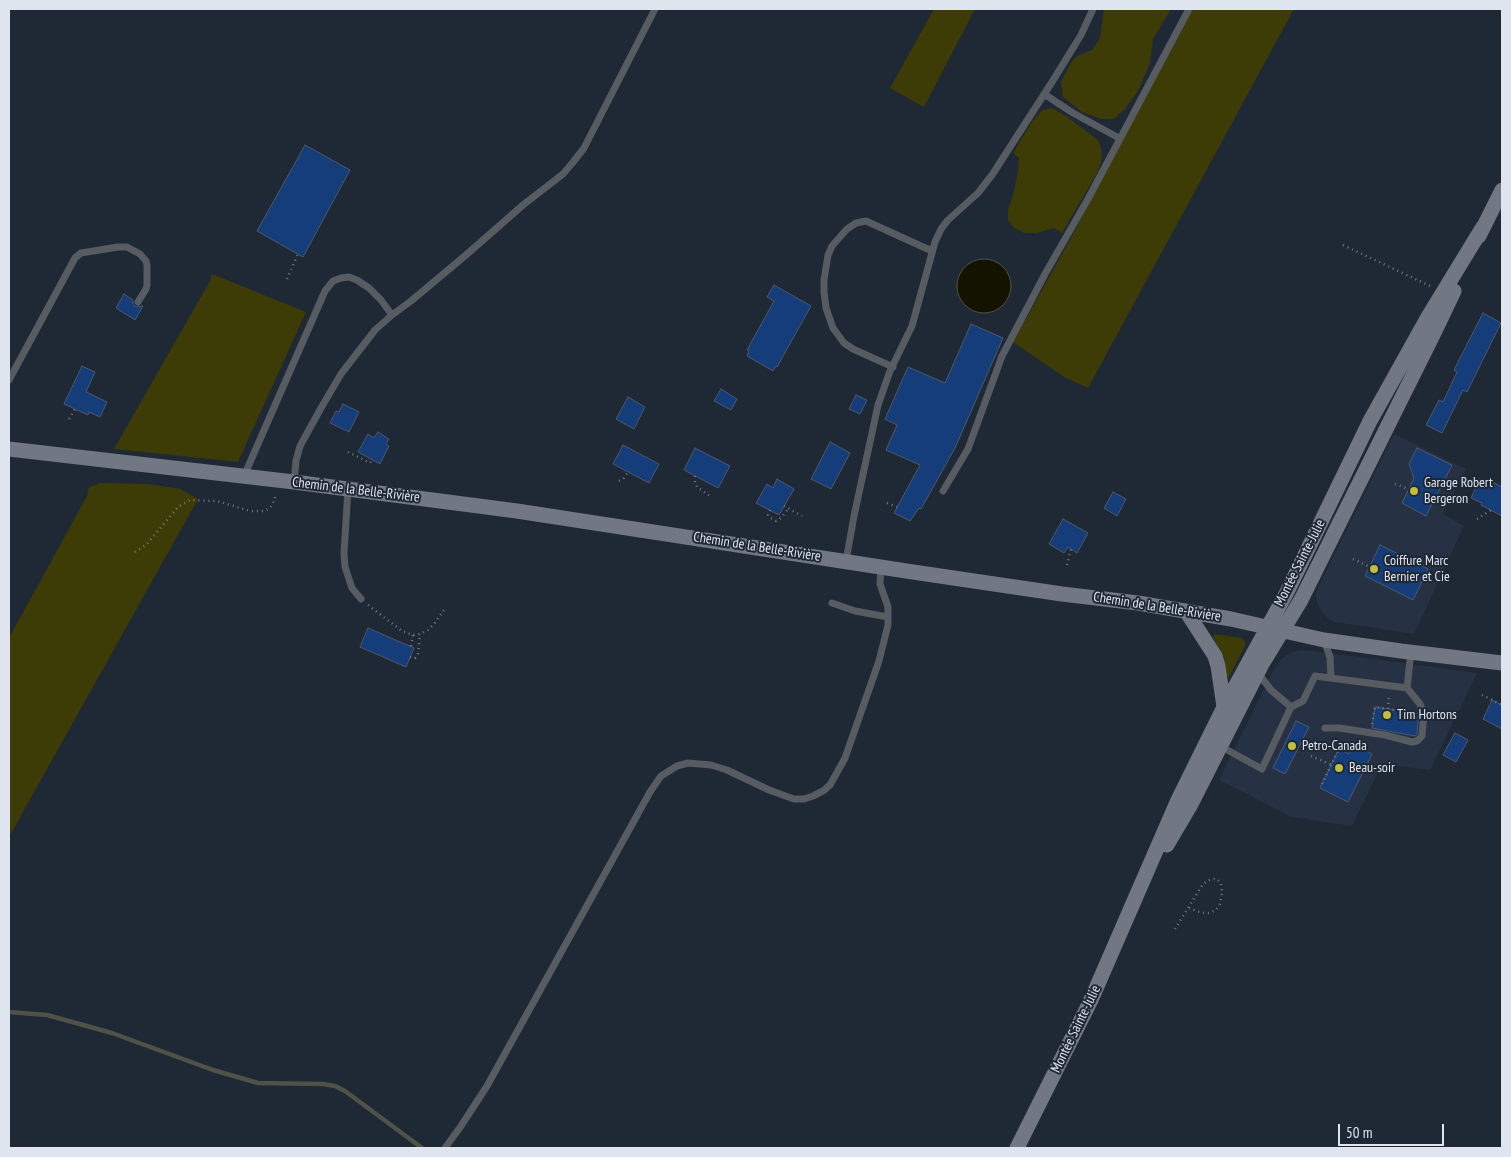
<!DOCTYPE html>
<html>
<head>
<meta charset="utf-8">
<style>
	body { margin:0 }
	#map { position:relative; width:1511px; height:1157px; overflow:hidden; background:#1f2835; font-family:"PT Sans Narrow",sans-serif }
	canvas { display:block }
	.frame { position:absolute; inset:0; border:10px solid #dfe5ee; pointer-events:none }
	.scale { position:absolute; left:1338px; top:1124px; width:106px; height:22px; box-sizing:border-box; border:2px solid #dfe5ee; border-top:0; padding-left:6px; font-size:15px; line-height:18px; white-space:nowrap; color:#dfe5ee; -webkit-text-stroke:4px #1f2835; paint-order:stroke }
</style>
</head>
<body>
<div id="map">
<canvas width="1511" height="1157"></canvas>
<div class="frame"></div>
<div class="scale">50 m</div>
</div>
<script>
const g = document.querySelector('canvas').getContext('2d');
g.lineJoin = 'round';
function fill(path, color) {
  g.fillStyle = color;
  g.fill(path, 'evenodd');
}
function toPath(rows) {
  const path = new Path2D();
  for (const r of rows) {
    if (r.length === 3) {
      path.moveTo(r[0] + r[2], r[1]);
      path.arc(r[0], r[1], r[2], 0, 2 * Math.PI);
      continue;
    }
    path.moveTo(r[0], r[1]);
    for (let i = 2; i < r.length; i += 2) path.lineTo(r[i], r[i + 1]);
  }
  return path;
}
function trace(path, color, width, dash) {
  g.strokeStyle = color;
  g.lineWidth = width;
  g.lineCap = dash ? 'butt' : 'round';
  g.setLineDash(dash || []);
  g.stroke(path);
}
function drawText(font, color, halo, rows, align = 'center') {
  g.font = font + ' "PT Sans Narrow",sans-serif';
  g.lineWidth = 4;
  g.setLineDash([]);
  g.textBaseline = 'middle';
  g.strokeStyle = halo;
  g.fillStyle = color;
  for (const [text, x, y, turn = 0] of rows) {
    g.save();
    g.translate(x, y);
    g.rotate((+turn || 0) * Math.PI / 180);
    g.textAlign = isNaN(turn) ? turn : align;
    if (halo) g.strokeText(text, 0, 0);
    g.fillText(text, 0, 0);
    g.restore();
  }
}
const built = toPath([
	[1394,434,1466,469,1443,514,1464,526,1414,634,1335,622,1329,619,1323,614,1317,602,1316,594,1319,585],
	[1301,650,1315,651,1477,673,1430,770,1382,764,1352,826,1292,817,1219,780,1273,671,1282,658,1290,653]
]);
const green = toPath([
	[934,9,975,9,924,107,890,88],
	[1104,9,1171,9,1153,39,1150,63,1138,91,1125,109,1114,119,1101,119,1082,112,1063,97,1061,82,1070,64,1077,56,1092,50,1100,38],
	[1192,9,1294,9,1088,388,1064,377,1013,342,1071,238],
	[1052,108,1066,116,1098,140,1102,150,1101,163,1097,173,1062,233,1054,228,1037,233,1024,233,1014,228,1008,220,1008,210,1013,195,1018,171,1019,158,1013,153,1033,120,1043,110],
	[212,274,306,312,238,462,114,449,210,281],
	[101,483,148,484,181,489,198,499,9,837,9,638,87,496,89,487],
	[1215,634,1242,638,1245,642,1245,646,1229,677,1227,676,1224,657,1213,637]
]);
const water = toPath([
	[984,286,27]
]);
const stream = toPath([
	[9,1012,47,1015,112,1033,213,1070,258,1083,323,1084,335,1086,345,1091,422,1148]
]);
const building = toPath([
	[305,145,350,170,303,257,257,231,305,145],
	[774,285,811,306,777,367,776,366,773,371,747,356,749,351,747,350,774,301,767,297,774,285],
	[124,294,133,300,133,304,136,307,143,306,135,320,116,308,124,294],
	[1483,313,1501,323,1467,392,1463,390,1442,433,1426,425,1439,400,1443,402,1457,372,1454,370,1483,313],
	[971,324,1003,338,955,448,921,509,919,508,910,521,894,513,920,465,886,450,897,425,885,419,908,367,945,383,971,324],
	[82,366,95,372,86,392,107,402,100,417,89,412,88,415,64,404,82,366],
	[721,389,737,399,731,410,714,401,721,389],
	[856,395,867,400,860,414,849,409,856,395],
	[628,397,645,407,634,429,616,419,628,397],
	[343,404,359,412,349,432,330,423,336,411,339,412,343,404],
	[378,432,389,439,386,444,389,446,380,464,358,452,368,434,374,438,378,432],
	[830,442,850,453,831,489,811,479,830,442],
	[623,445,659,464,649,483,613,464,623,445],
	[695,448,730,466,718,488,684,470,695,448],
	[1417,448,1452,465,1426,516,1402,503,1414,478,1409,464,1417,448],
	[777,479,794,489,779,515,756,503,767,484,773,488,777,479],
	[1480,479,1491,484,1492,482,1502,487,1502,516,1481,505,1482,503,1471,498,1480,479],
	[1113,492,1126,499,1117,516,1104,508,1113,492],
	[1063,519,1088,533,1077,553,1068,547,1064,553,1049,544,1063,519],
	[1380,545,1428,569,1413,600,1365,576,1380,545],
	[368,628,414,648,406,667,360,647,368,628],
	[1492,700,1502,705,1502,729,1483,719,1492,700],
	[1375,707,1419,714,1417,734,1415,736,1372,728,1375,707],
	[1296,721,1309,727,1285,774,1273,768,1296,721],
	[1455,733,1468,740,1456,762,1443,755,1455,733],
	[1354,745,1372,754,1348,802,1320,788,1339,749,1349,754,1354,745]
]);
const path = toPath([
	[1343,245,1430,286],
	[287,279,298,254],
	[69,419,75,409],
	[348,452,370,463,372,460],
	[695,476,695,482,697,487,710,496],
	[619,481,624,478,628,472],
	[1395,484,1409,489],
	[887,503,897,507],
	[784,506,802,516],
	[770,510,768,515,769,517,776,521,782,517,788,509],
	[1477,519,1491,510],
	[135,552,146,545,178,507,190,500,217,501,250,511,264,511,270,508,274,501,276,494],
	[1353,559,1370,567],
	[1067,565,1071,549],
	[368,605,402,631,413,635,420,634,428,630,434,624,444,610],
	[411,646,413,635],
	[410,657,415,658,418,654,420,634],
	[1482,695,1502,705],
	[1388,709,1389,696],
	[1372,724,1375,707,1414,713],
	[1311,756,1332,765],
	[1322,784,1339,749],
	[1175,929,1203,884,1211,879,1217,879,1221,884,1222,893,1220,904,1216,910,1209,913,1202,913,1189,908]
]);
const lane = toPath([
	[1044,94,1073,113,1119,138],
	[893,367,853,349,844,343,833,328,826,308,824,292,824,280,828,255,832,246,847,229,856,223,866,221,932,251],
	[9,380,75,258,81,253,118,247,127,247,140,254,146,261,147,265,147,285,146,289,138,302],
	[244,476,325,291,333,281,341,278,349,277,357,280,369,288,381,300,392,315],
	[294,482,296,461,300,446,321,408,341,374,375,330,392,315,411,301,466,255,523,205,563,174,574,161,584,148,655,9],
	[348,489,344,553,345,567,352,588,361,599],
	[943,491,968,449,1002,356,1045,274,1088,199,1189,9],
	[846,561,854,516,878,405,890,371,912,326,935,242,941,229,948,220,978,193,992,175,1052,82,1081,35,1093,9],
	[832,603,855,611,888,617],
	[1324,640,1330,657,1331,678],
	[1291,707,1303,701,1315,676,1407,688,1411,652],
	[1325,728,1339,728,1385,735,1412,742,1417,741,1422,736,1424,713,1420,704,1407,688],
	[1220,746,1262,769,1291,707,1271,690,1258,673],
	[445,1148,461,1126,487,1086,650,792,661,776,677,766,688,763,711,765,727,770,769,790,794,799,804,799,813,796,823,791,830,785,845,758,879,661,888,625,888,607,880,584,881,567]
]);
const secondary = toPath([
	[1479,236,1502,190],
	[9,449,294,482,517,511,913,572,1062,594,1138,603,1231,619,1324,640,1401,651,1502,663],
	[1186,611,1215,656,1218,666,1224,707],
	[1167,845,1190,806,1262,664,1301,600,1435,331,1454,291],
	[1017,1148,1091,1000,1178,800,1224,707,1287,592,1370,421,1428,317,1483,227]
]);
const markers = [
	[1414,491,5,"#c2bd3f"],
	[1374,569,5,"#c2bd3f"],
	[1387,715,5,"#c2bd3f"],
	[1292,746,5,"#c2bd3f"],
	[1339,768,5,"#c2bd3f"]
];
const poiNames = [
	["Garage Robert",1424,483],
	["Bergeron",1424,499],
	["Coiffure Marc",1384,561],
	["Bernier et Cie",1384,577],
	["Tim Hortons",1397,715],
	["Petro-Canada",1302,746],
	["Beau-soir",1349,768]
];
const streetNames = [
	["Chemin de la Belle-Rivière",356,490,7],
	["Chemin de la Belle-Rivière",757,547,9],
	["Montée Sainte-Julie",1300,563,-63],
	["Chemin de la Belle-Rivière",1157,607,9],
	["Montée Sainte-Julie",1076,1029,-64]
];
fill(built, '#263243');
fill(green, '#3d3b06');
fill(water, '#141300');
trace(water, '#515247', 1);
trace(stream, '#515247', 4.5);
fill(building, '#153d7a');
trace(building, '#4f5868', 1);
trace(path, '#727a85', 2.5, [1, 4]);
trace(lane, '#575b62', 7);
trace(secondary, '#717883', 15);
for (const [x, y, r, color] of markers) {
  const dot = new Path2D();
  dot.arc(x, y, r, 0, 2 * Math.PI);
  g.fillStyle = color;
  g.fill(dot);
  trace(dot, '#1f2835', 2);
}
drawText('14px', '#dfe5ee', '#1f2835', poiNames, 'left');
drawText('14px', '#dfe5ee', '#1f2835', streetNames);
</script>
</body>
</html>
